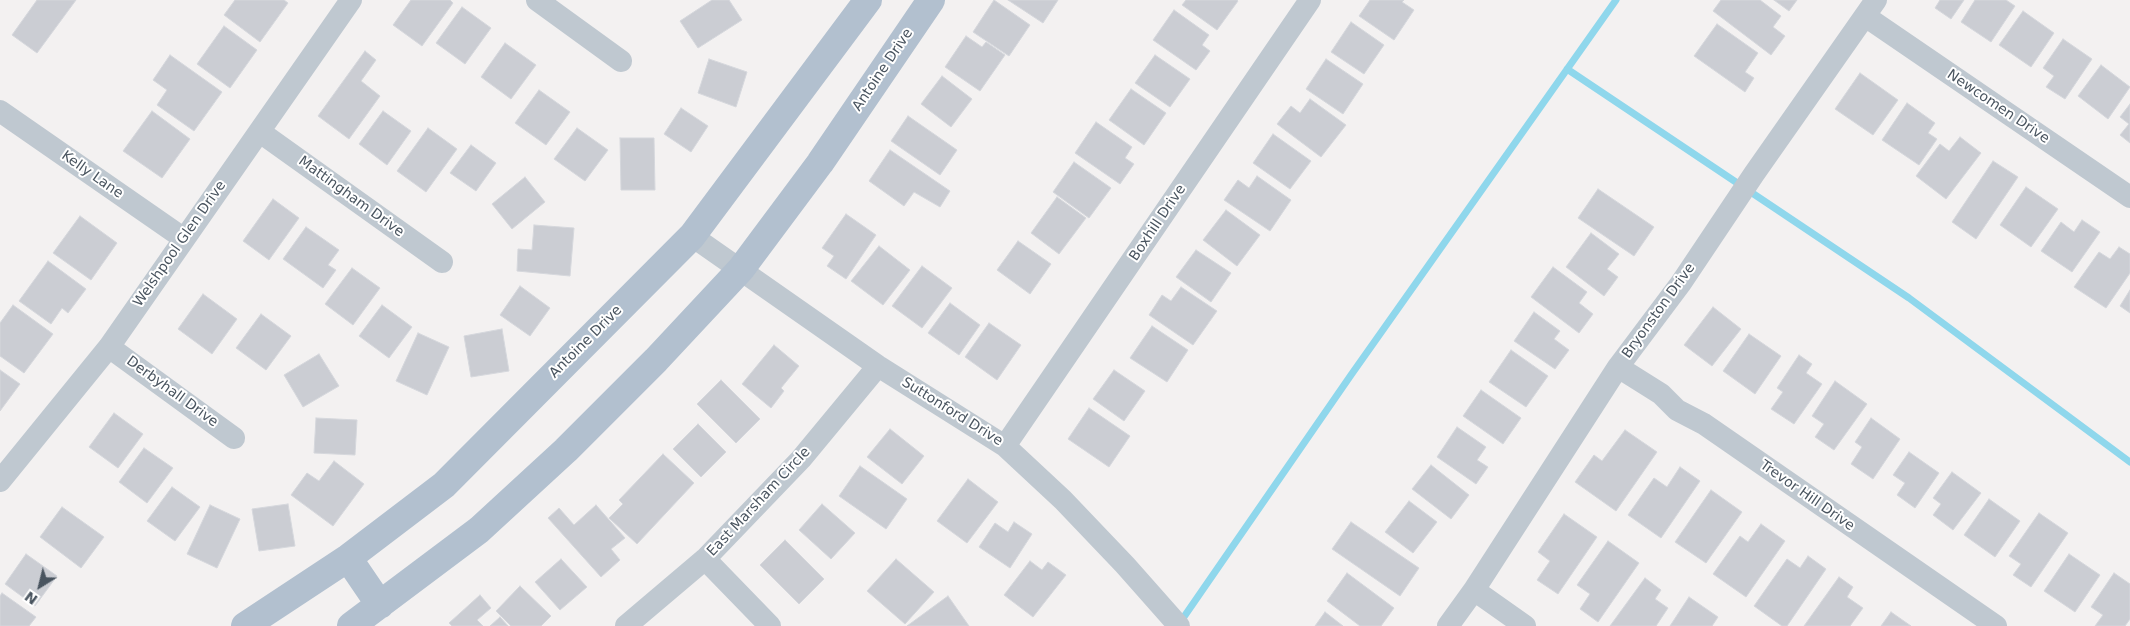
<!DOCTYPE html>
<html>
<head>
<meta charset="utf-8">
<style>
	body { margin:0 }
	#map { position:relative; width:2130px; height:626px; overflow:hidden; background:#f3f1f1; font-family:"DejaVu Sans",sans-serif }
	canvas { display:block }
	.north { position:absolute; left:15px; top:561px; width:50px; height:50px; -webkit-text-stroke:4px #fff; paint-order:stroke; rotate:216deg; font-size:14px; font-weight:700; line-height:20px; text-align:center; color:#49545f }
	.north::after { content:''; display:block; margin:auto; width:18px; height:22px; background:#49545f; clip-path:polygon(50% 0,100% 100%,50% 72%,0 100%) }
</style>
</head>
<body>
<div id="map">
<canvas width="2130" height="626"></canvas>
<div class="north">N</div>
</div>
<script>
const g = document.querySelector('canvas').getContext('2d');
g.lineJoin = 'round';
function toPath(rows) {
  const path = new Path2D();
  for (const r of rows) {
    path.moveTo(r[0], r[1]);
    for (let i = 2; i < r.length; i += 2) path.lineTo(r[i], r[i + 1]);
  }
  return path;
}
function trace(path, color, width, dash) {
  g.strokeStyle = color;
  g.lineWidth = width;
  g.lineCap = dash ? 'butt' : 'round';
  g.setLineDash(dash || []);
  g.stroke(path);
}
function fill(path, color) {
  g.fillStyle = color;
  g.fill(path, 'evenodd');
}
function drawText(font, color, halo, rows, align = 'center') {
  g.font = font + ' "DejaVu Sans",sans-serif';
  g.lineWidth = 4;
  g.setLineDash([]);
  g.textBaseline = 'middle';
  g.strokeStyle = halo;
  g.fillStyle = color;
  for (const [text, x, y, turn = 0] of rows) {
    g.save();
    g.translate(x, y);
    g.rotate((+turn || 0) * Math.PI / 180);
    g.textAlign = isNaN(turn) ? turn : align;
    if (halo) g.strokeText(text, 0, 0);
    g.fillText(text, 0, 0);
    g.restore();
  }
}
const stream = toPath([
	[1567,69,1909,298,2130,462],
	[1179,624,1351,375,1616,0]
]);
const building = toPath([
	[37,0,76,0,37,53,12,35,37,0],
	[235,0,284,0,288,3,260,42,224,15,235,0],
	[411,0,450,0,453,3,422,46,393,25,411,0],
	[712,0,729,0,742,20,698,48,680,21,712,0],
	[994,0,1030,25,1009,56,973,32,994,0],
	[1008,0,1058,0,1043,23,1008,0],
	[1186,0,1237,0,1238,1,1217,30,1182,5,1186,0],
	[1370,0,1404,0,1402,2,1414,10,1394,40,1359,16,1370,0],
	[1721,0,1760,0,1781,16,1773,27,1785,36,1771,55,1713,11,1721,0],
	[1774,0,1797,0,1789,11,1774,0],
	[1940,0,1964,0,1951,19,1935,8,1940,0],
	[1975,0,2006,0,2015,6,1991,42,1961,22,1975,0],
	[462,7,491,28,465,64,436,43,462,7],
	[1174,10,1209,35,1202,45,1210,51,1196,70,1153,40,1174,10],
	[2023,11,2054,33,2031,67,1999,45,2023,11],
	[1351,22,1384,45,1364,74,1331,52,1351,22],
	[1717,24,1758,53,1745,72,1754,78,1745,92,1694,56,1717,24],
	[224,26,257,50,230,88,197,64,224,26],
	[966,36,982,47,986,42,1005,55,980,91,945,67,966,36],
	[2063,39,2092,59,2065,99,2046,87,2054,76,2043,68,2063,39],
	[505,43,536,65,511,99,481,77,505,43],
	[365,51,376,60,361,81,380,96,349,139,318,116,365,51],
	[170,55,222,92,194,131,157,105,167,90,153,80,170,55],
	[1155,55,1190,79,1170,107,1135,83,1155,55],
	[709,59,747,72,736,107,698,93,709,59],
	[1326,59,1363,84,1343,114,1306,89,1326,59],
	[2101,65,2130,87,2108,119,2078,96,2101,65],
	[1860,73,1898,100,1873,135,1835,109,1860,73],
	[942,76,972,99,951,127,921,104,942,76],
	[1131,89,1166,113,1144,145,1109,120,1131,89],
	[539,90,570,112,546,145,515,123,539,90],
	[1310,99,1346,125,1321,157,1277,124,1291,106,1300,113,1310,99],
	[1907,103,1935,123,1928,133,1937,139,1919,165,1882,140,1907,103],
	[2130,104,2130,143,2120,135,2129,124,2120,117,2130,104],
	[681,108,708,126,691,152,664,134,681,108],
	[152,111,190,139,162,178,123,151,152,111],
	[383,111,411,131,387,165,359,144,383,111],
	[908,116,957,150,940,175,891,141,908,116],
	[1096,122,1132,147,1125,158,1134,164,1120,184,1075,153,1096,122],
	[428,128,457,149,426,192,397,171,428,128],
	[577,128,608,150,585,181,554,159,577,128],
	[1273,134,1311,161,1290,189,1253,163,1273,134],
	[1960,137,1981,153,1946,199,1916,176,1940,144,1949,151,1960,137],
	[620,138,654,138,655,190,621,190,620,138],
	[471,145,496,163,476,191,450,173,471,145],
	[890,150,950,191,940,207,914,192,904,206,869,181,890,150],
	[1993,161,2018,177,1976,239,1952,222,1993,161],
	[1074,162,1111,188,1089,218,1053,192,1074,162],
	[1257,176,1291,200,1270,231,1224,200,1238,180,1249,188,1257,176],
	[525,177,545,202,512,229,492,204,525,177],
	[2026,187,2058,209,2031,247,2000,225,2026,187],
	[1598,189,1654,227,1634,256,1578,218,1598,189],
	[1057,197,1086,218,1059,254,1031,233,1057,197],
	[273,199,299,218,269,260,243,241,273,199],
	[1226,210,1260,235,1237,266,1203,240,1226,210],
	[846,214,876,235,846,279,827,266,834,256,822,248,846,214],
	[80,216,117,243,91,280,53,253,80,216],
	[2082,220,2100,232,2072,272,2041,251,2061,222,2074,232,2082,220],
	[534,225,574,228,570,276,517,271,518,249,532,250,534,225],
	[306,227,339,250,328,265,336,270,323,288,283,259,306,227],
	[1591,233,1619,254,1607,269,1618,277,1604,296,1566,267,1591,233],
	[1018,241,1051,264,1030,294,997,270,1018,241],
	[879,246,910,270,883,305,851,281,879,246],
	[2119,247,2130,254,2130,273,2106,308,2074,287,2099,252,2110,259,2119,247],
	[1196,250,1231,273,1211,302,1176,277,1196,250],
	[48,261,86,289,68,313,62,308,51,324,19,301,48,261],
	[922,266,952,288,922,328,892,306,922,266],
	[1553,267,1587,292,1579,303,1593,314,1579,333,1531,297,1553,267],
	[352,268,380,288,353,325,325,304,352,268],
	[520,286,550,308,530,336,500,315,520,286],
	[1181,287,1217,311,1193,345,1149,315,1162,295,1171,301,1181,287],
	[2130,290,2130,313,2120,306,2130,290],
	[203,294,237,319,212,354,178,329,203,294],
	[950,303,980,325,959,355,928,333,950,303],
	[13,305,53,334,24,373,0,356,0,323,13,305],
	[382,305,412,327,389,358,359,336,382,305],
	[1713,307,1741,329,1712,366,1684,345,1713,307],
	[1534,312,1560,331,1554,339,1569,350,1555,369,1514,341,1534,312],
	[261,314,291,336,266,370,236,348,261,314],
	[989,323,1021,345,997,380,965,357,989,323],
	[1152,326,1188,350,1167,382,1130,358,1152,326],
	[502,329,509,371,471,377,464,336,502,329],
	[418,333,449,347,427,395,396,381,418,333],
	[1749,334,1781,356,1755,394,1723,371,1749,334],
	[774,345,799,366,781,388,784,391,771,408,742,384,774,345],
	[1511,350,1548,376,1526,407,1489,382,1511,350],
	[319,354,339,386,303,407,284,375,319,354],
	[1799,355,1812,364,1806,373,1822,384,1794,424,1771,409,1783,392,1777,388,1799,355],
	[0,370,20,384,0,411,0,370],
	[1114,370,1145,391,1124,421,1093,399,1114,370],
	[721,380,760,419,736,443,697,404,721,380],
	[1835,381,1867,404,1834,450,1815,437,1824,424,1812,416,1835,381],
	[1481,390,1521,418,1503,444,1463,416,1481,390],
	[1089,408,1130,436,1109,467,1068,439,1089,408],
	[114,413,143,434,118,468,89,447,114,413],
	[316,418,357,420,355,455,314,453,316,418],
	[1871,418,1900,439,1873,479,1851,464,1862,447,1855,442,1871,418],
	[698,424,726,452,701,477,673,449,698,424],
	[1457,427,1486,447,1477,460,1488,467,1476,484,1437,457,1457,427],
	[890,429,924,456,902,484,867,457,890,429],
	[1625,430,1657,452,1616,511,1575,482,1594,455,1602,461,1625,430],
	[144,448,173,468,147,503,119,482,144,448],
	[1909,452,1939,473,1915,508,1897,495,1905,483,1893,475,1909,452],
	[663,454,694,483,637,544,609,518,623,504,619,500,663,454],
	[334,461,364,484,333,526,291,495,307,473,319,481,334,461],
	[1431,465,1469,495,1451,519,1412,489,1431,465],
	[860,466,907,499,886,529,839,496,860,466],
	[1680,467,1700,481,1661,538,1628,515,1654,478,1667,487,1680,467],
	[1952,472,1981,493,1953,530,1933,515,1941,504,1933,498,1952,472],
	[968,479,998,502,967,543,937,521,968,479],
	[172,487,200,507,175,541,147,521,172,487],
	[1711,490,1742,512,1706,563,1675,542,1711,490],
	[1989,499,2020,521,1995,557,1964,535,1989,499],
	[1409,501,1437,522,1413,553,1385,532,1409,501],
	[288,504,295,546,259,551,252,509,288,504],
	[822,504,855,533,831,559,799,530,822,504],
	[210,505,240,519,217,568,187,554,210,505],
	[596,505,625,538,611,549,620,560,601,577,548,518,559,508,574,525,596,505],
	[62,507,104,537,81,568,40,537,62,507],
	[2039,513,2068,533,2031,587,2013,575,2021,564,2009,556,2039,513],
	[1564,514,1597,537,1558,594,1537,580,1550,561,1538,552,1564,514],
	[1014,522,1032,534,1010,568,979,547,995,523,1008,532,1014,522],
	[1351,522,1419,568,1400,596,1332,549,1351,522],
	[1761,524,1785,541,1746,597,1713,574,1740,536,1748,542,1761,524],
	[785,540,824,579,799,604,760,565,785,540],
	[1608,541,1639,563,1598,622,1580,609,1590,594,1577,585,1608,541],
	[26,554,57,576,35,606,5,584,26,554],
	[2069,554,2100,575,2075,612,2044,591,2069,554],
	[1808,556,1826,569,1787,626,1782,626,1754,606,1787,559,1800,568,1808,556],
	[561,559,587,587,560,610,535,582,561,559],
	[896,559,934,592,905,624,867,591,896,559],
	[1030,561,1042,570,1048,562,1066,575,1033,617,1004,595,1030,561],
	[1347,573,1394,608,1381,626,1360,626,1327,601,1347,573],
	[2114,573,2130,584,2130,619,2125,626,2095,626,2103,615,2091,607,2114,573],
	[1839,577,1853,587,1847,597,1863,608,1850,626,1804,626,1839,577],
	[1645,578,1661,590,1655,599,1668,608,1656,626,1610,626,1645,578],
	[520,586,551,616,541,626,511,626,496,611,520,586],
	[2,593,36,617,29,626,0,626,0,596,2,593],
	[480,595,491,608,477,620,483,626,452,626,449,623,480,595],
	[948,596,969,626,907,626,948,596],
	[1689,597,1718,617,1712,626,1670,626,1689,597],
	[1325,612,1343,626,1315,626,1325,612],
	[1891,612,1911,626,1881,626,1891,612],
	[500,617,508,626,490,626,500,617]
]);
const minor = toPath([
	[537,0,621,61],
	[1865,16,2130,197],
	[0,111,183,238],
	[260,132,442,262],
	[692,236,878,366,1005,446,1063,500,1125,565,1179,626],
	[109,347,234,438],
	[1618,367,1661,394,1677,410,1704,424,1996,626],
	[1005,446,1310,0],
	[0,481,109,347,351,0],
	[705,559,770,626],
	[1474,590,1525,626],
	[626,626,705,559,801,459,878,366],
	[1448,626,1474,590,1618,367,1681,283,1754,174,1876,0]
]);
const major = toPath([
	[348,558,380,605],
	[245,626,348,558,444,485,692,236,868,0],
	[351,626,479,530,566,450,656,360,741,269,820,163,931,0]
]);
const streetNames = [
	["Antoine Drive",883,70,-56],
	["Newcomen Drive",1998,107,34],
	["Kelly Lane",92,175,35],
	["Mattingham Drive",351,197,36],
	["Boxhill Drive",1158,223,-56],
	["Welshpool Glen Drive",180,244,-55],
	["Bryonston Drive",1659,311,-54],
	["Antoine Drive",586,342,-45],
	["Derbyhall Drive",172,392,36],
	["Suttonford Drive",952,412,32],
	["Trevor Hill Drive",1807,496,35],
	["East Marsham Circle",759,502,-47]
];
trace(stream, '#8fd7ec', 7);
fill(building, '#cbcdd3');
trace(building, '#d5d7dc', 1);
trace(minor, '#bfc8d0', 22);
trace(major, '#b2c0cf', 28);
drawText('14px', '#49545f', '#fff', streetNames);
</script>
</body>
</html>
